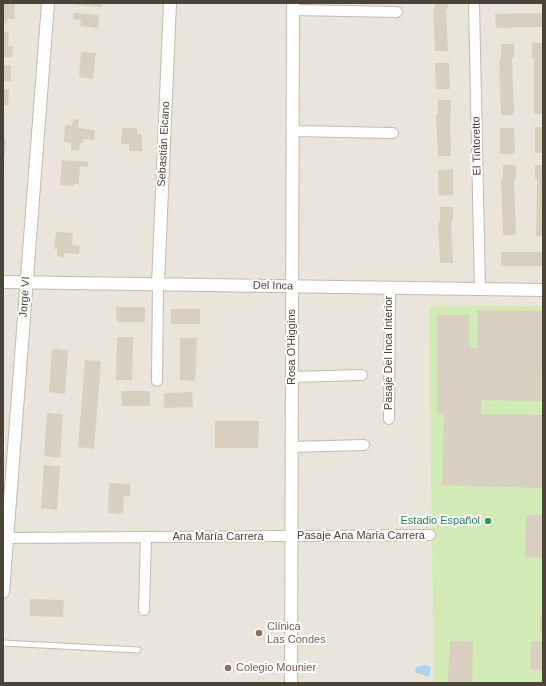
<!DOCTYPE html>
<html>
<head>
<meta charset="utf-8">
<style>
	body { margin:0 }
	#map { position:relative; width:546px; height:686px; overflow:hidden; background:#f6f3ec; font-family:Helvetica,sans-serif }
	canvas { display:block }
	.frame { position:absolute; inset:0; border:4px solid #4b4439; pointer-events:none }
</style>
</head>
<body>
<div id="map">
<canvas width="546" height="686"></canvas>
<div class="frame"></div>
</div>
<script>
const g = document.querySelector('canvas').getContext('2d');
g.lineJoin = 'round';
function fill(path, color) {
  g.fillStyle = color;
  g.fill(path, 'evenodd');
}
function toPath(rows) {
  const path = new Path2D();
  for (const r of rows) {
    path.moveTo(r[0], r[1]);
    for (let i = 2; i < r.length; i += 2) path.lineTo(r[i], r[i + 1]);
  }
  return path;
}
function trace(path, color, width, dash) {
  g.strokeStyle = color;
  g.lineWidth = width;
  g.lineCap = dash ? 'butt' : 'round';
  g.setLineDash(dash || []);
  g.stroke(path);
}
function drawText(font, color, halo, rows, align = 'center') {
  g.font = font + ' Helvetica,sans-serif';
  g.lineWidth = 4;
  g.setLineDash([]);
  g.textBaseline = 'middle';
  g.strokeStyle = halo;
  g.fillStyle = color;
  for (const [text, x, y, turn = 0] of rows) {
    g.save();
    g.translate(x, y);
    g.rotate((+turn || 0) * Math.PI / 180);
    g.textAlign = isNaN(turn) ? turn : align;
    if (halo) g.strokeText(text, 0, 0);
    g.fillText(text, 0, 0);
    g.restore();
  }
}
const residential = toPath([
	[3,3,543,3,543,683,3,683]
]);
const green = toPath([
	[429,306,543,306,543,683,434,683]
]);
const water = toPath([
	[427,665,431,668,429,677,415,672,416,667]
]);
const building = toPath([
	[3,3,15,3,14,19,8,19,7,24,3,23],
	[76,3,102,3,102,7,76,5],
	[435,3,448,3,448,9,446,9,448,51,435,51,433,9,435,9],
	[73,13,99,15,98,28,80,26,81,20,73,19],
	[543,13,543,27,496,28,495,14],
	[3,31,9,32,8,46,13,46,12,57,3,57],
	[532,43,543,43,543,114,534,114,534,58,532,58],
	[501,44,514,44,514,58,512,58,514,115,501,115,499,59,501,59],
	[81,52,96,53,93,79,79,77],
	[435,63,449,63,450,89,436,89],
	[3,65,11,65,11,81,3,81],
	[3,89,9,89,8,105,3,105],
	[438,100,451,100,451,114,450,114,451,156,438,156,436,114,438,114],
	[73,119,79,120,78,127,95,131,94,140,84,139,83,143,80,143,79,151,71,150,71,143,64,142,65,125,72,126],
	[535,127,543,127,543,153,535,153],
	[122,128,137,128,137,134,142,134,142,151,129,151,129,144,121,144],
	[500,128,514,128,515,154,500,154],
	[3,140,6,140,5,154,3,154],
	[62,160,88,162,88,167,80,166,79,184,74,184,74,186,60,185],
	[3,161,5,161,4,172,3,172],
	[503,165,516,165,516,179,514,179,516,235,503,235,501,179,503,179],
	[535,165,543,165,543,236,536,236,537,179,535,179],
	[453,169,453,195,439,196,438,170],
	[440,207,453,207,453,221,451,221,453,263,440,263,438,221,440,221],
	[56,232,73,233,72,245,80,246,79,254,64,253,64,257,57,256,57,249,54,249],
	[501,252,543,252,543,266,501,266],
	[116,307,145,307,145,322,117,322],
	[171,309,200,309,200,324,171,324],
	[478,310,543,311,541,401,481,400,481,414,543,415,543,488,442,485,444,413,437,413,437,315,469,315,469,348,477,348],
	[117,337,133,337,132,380,116,380],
	[180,338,197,338,195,381,180,380],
	[52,349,68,350,65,394,49,392],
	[85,360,101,361,94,449,78,447],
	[121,391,150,391,150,406,122,406],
	[192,392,193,407,164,408,164,393],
	[47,413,63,414,60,458,44,456],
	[215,421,259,421,258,448,215,448],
	[44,465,60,466,57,510,41,508],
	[109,483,130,484,130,496,124,496,123,514,108,513],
	[526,515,543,515,543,558,525,557],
	[30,599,64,600,63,617,30,616],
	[540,615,543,615,543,631,540,631],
	[450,641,473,642,472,683,448,683],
	[531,641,543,641,543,670,530,669]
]);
const service = toPath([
	[3,643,138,650]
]);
const minor = toPath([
	[474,3,480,290],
	[293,10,397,12],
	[292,131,393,133],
	[292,377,362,375],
	[157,381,158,284],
	[389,419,390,288],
	[291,447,364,445],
	[7,538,430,535],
	[144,610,146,537]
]);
const tertiary = toPath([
	[3,282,543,290],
	[158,284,170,3],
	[3,592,48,3],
	[291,683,293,3]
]);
const markers = [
	[488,521,4,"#2e9e5b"],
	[259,633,4,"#8d6e63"],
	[228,668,4,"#8d6e63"]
];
const streetNames = [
	["Sebastián Elcano",164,144,-87],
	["El Tintoretto",477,146,-91],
	["Del Inca",273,286,1],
	["Jorge VI",25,297,-86],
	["Rosa O'Higgins",292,347,-90],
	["Pasaje Del Inca Interior",389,353,-90],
	["Pasaje Ana María Carrera",361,536],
	["Ana María Carrera",218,537]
];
const leisureNames = [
	["Estadio Español",480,521]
];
const educationNames = [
	["Clínica",267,627],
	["Las Condes",267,640],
	["Colegio Mounier",236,668]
];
fill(residential, '#eae5da');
fill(green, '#d2eab5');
fill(water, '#a9d4f2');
fill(building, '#d8cfc1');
trace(service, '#c2bbae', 7);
trace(minor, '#c2bbae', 12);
trace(tertiary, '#c2bbae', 14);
trace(service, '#fff', 5);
trace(minor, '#fff', 10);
trace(tertiary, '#fff', 12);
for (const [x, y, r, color] of markers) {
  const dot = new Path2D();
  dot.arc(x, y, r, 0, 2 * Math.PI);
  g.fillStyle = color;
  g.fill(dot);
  trace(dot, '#fff', 1.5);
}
drawText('11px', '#4b4439', '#fff', streetNames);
drawText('11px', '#27864d', '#fff', leisureNames, 'right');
drawText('11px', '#785e54', '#fff', educationNames, 'left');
</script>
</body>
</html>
